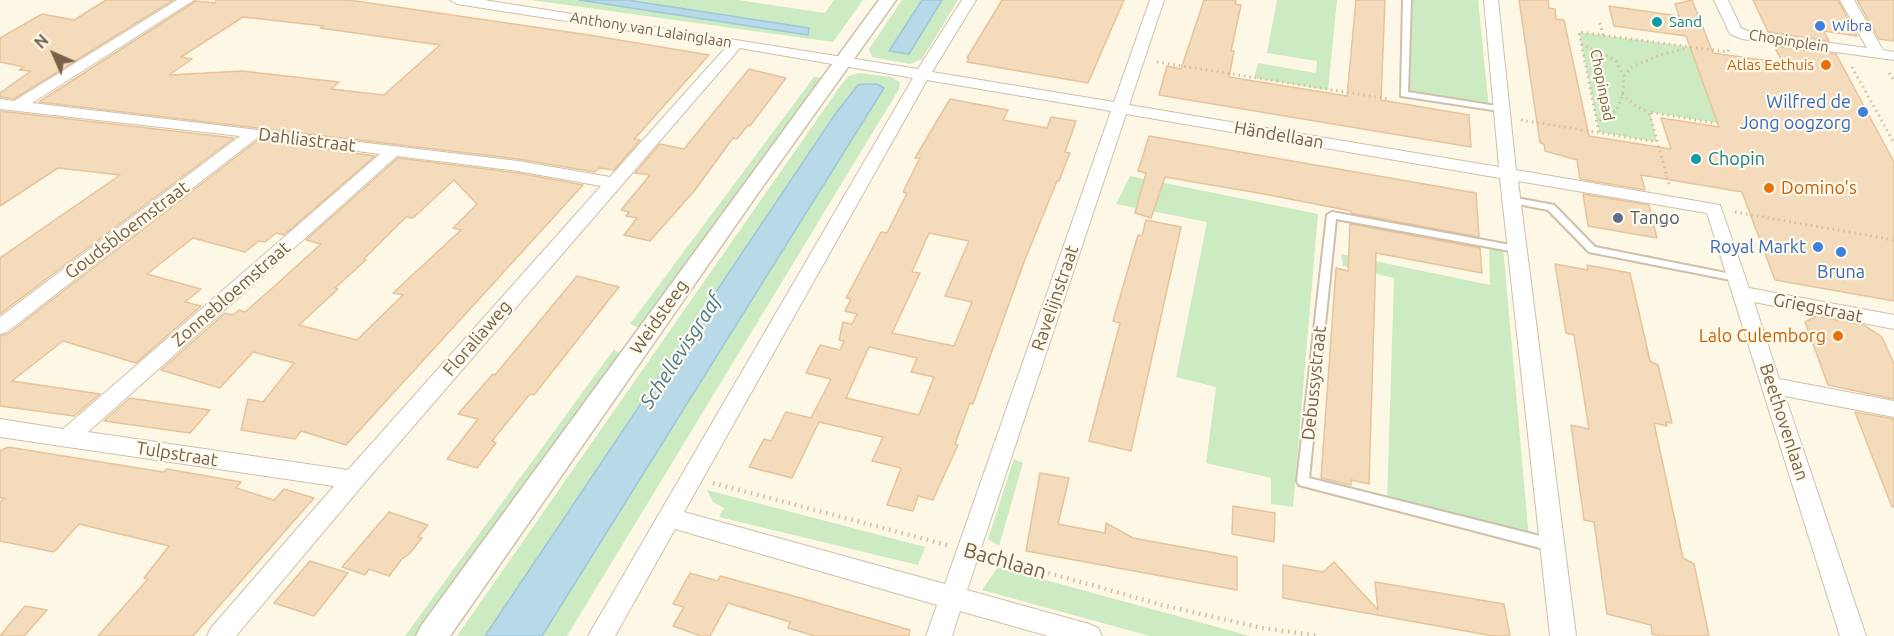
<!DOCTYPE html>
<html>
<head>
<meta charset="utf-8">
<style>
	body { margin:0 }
	#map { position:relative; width:1894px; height:636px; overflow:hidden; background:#fdf7e5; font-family:Ubuntu,sans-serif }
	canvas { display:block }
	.north { position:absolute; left:24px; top:24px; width:60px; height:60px; -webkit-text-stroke:4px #fffaec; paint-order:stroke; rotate:315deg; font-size:16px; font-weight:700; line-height:24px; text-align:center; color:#776149 }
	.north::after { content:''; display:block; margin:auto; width:21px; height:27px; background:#776149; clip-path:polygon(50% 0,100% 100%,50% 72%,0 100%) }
</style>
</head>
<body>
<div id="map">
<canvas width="1894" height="636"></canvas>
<div class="north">N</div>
</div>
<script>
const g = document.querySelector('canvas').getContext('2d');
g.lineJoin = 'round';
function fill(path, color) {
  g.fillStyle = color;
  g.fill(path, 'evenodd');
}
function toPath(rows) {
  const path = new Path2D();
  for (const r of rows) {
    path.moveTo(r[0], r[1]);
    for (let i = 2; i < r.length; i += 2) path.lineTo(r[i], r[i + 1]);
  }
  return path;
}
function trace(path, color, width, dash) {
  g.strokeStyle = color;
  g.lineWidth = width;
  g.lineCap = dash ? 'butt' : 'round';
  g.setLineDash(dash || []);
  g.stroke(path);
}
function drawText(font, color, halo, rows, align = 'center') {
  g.font = font + ' Ubuntu,sans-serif';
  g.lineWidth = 4.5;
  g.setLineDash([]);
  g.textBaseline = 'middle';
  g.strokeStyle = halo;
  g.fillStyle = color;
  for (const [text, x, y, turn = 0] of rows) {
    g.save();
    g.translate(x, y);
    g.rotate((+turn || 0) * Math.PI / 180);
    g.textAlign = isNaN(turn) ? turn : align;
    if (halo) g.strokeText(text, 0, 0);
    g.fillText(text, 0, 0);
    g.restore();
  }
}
const green = toPath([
	[531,0,579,0,808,35,809,28,627,0,738,0,825,13,834,0,863,0,833,42],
	[902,0,922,0,889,51,908,54,942,0,958,0,922,59,910,64,872,57,869,49],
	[1277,0,1337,0,1328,90,1254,78,1258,63,1316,73,1317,61,1267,53],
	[1407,0,1478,0,1489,109,1404,94],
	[1579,32,1691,47,1717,123,1650,112,1657,142,1599,132],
	[859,73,891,77,900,82,899,89,567,636,542,636,884,88,877,84,865,84,836,113,485,636,457,636,841,85,849,76],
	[814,77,822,78,640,328,630,324],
	[1130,176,1318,214,1293,507,1271,504,1271,478,1206,463,1216,387,1176,377,1207,222,1116,204],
	[1489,244,1503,247,1529,539,1387,503,1394,278,1343,266,1341,254,1490,285],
	[614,349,622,356,419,636,405,636],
	[1014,459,1023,463,999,546,988,539],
	[707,490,925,547,918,565,719,517,724,508,713,502],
	[998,567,1250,636,1150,636,982,590]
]);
const water = toPath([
	[579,0,627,0,809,28,808,35,579,0],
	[922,0,942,0,909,54,889,51,922,0],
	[865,84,877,84,884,88,542,636,485,636,836,113,858,85,865,84]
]);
const building = toPath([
	[106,0,173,0,14,99,0,97,0,93,31,71,19,70,24,67,0,62,0,38,42,14,74,20,106,0],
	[216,0,349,0,589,35,709,55,639,134,634,139,640,140,614,170,599,168,595,172,518,159,39,102,196,1,215,3,216,0],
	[243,17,324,26,320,28,440,45,384,95,331,89,339,82,242,71,169,75,192,59,181,57,243,17],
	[1002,0,1124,0,1088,83,967,62,969,59,967,58,1002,0],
	[1204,0,1236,0,1235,4,1241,5,1231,51,1234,51,1229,77,1347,96,1356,0,1385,0,1381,100,1469,115,1471,147,1159,95,1167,66,1181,69,1204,0],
	[1519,0,1548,0,1549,8,1555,9,1556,19,1564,20,1589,136,1671,149,1661,118,1719,127,1686,36,1614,26,1609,6,1679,16,1675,4,1692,0,1713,53,1783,63,1774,46,1836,54,1894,162,1894,301,1775,280,1742,192,1641,175,1645,190,1580,179,1577,160,1545,151,1544,144,1540,143,1519,0],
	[1753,0,1838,0,1857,36,1824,31,1829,41,1768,32,1753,0],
	[1857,0,1894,0,1894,41,1879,39,1857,0],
	[749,69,786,78,750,126,748,125,737,139,733,138,695,190,650,241,624,235,637,218,626,216,629,212,621,210,650,175,635,173,660,144,684,149,749,69],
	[950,99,1008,110,1003,120,1047,128,1051,117,1076,121,1065,152,1070,153,1064,168,1059,181,1057,181,1024,262,973,404,970,403,955,444,958,445,933,500,918,496,913,511,887,505,901,468,872,461,883,437,819,422,792,478,749,467,764,439,771,441,786,412,811,418,831,379,806,373,820,345,840,350,844,341,839,340,843,322,852,324,857,314,845,311,851,299,846,298,881,232,887,233,907,193,903,192,920,158,915,158,950,99],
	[929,233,969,241,945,296,972,302,954,346,892,333,920,273,912,272,929,233],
	[869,347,917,358,911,372,934,377,919,415,846,398,869,347],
	[0,111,234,138,0,314,0,258,120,175,58,168,0,206,0,111],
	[1149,136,1476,193,1479,237,1351,213,1351,211,1264,194,1165,177,1151,218,1135,213,1146,173,1138,171,1149,136],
	[258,140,375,156,284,235,276,233,265,242,259,241,245,252,193,238,147,274,201,289,185,302,201,306,136,363,63,341,12,381,100,394,74,416,0,406,0,336,8,334,258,140],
	[398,158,518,173,583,185,346,445,301,431,295,439,241,430,248,399,263,402,294,363,253,352,220,388,161,370,225,313,233,315,239,310,245,312,278,283,321,244,306,240,398,158],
	[454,180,477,204,453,228,461,230,393,293,403,295,357,340,299,325,338,289,335,288,366,260,364,259,406,217,413,218,454,180],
	[1583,194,1649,205,1657,238,1588,226,1583,194],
	[1146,220,1181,227,1131,451,1089,441,1120,323,1113,321,1138,235,1142,236,1146,220],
	[1350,224,1480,248,1482,273,1376,253,1369,484,1351,480,1351,485,1321,478,1336,268,1348,271,1350,224],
	[1555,264,1588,270,1587,265,1630,273,1650,361,1658,365,1672,423,1666,422,1667,426,1654,423,1683,558,1694,564,1709,636,1660,636,1652,634,1651,625,1607,614,1594,522,1584,520,1571,425,1589,429,1574,335,1566,333,1555,264],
	[577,276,619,287,534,395,530,394,492,441,496,443,477,468,447,459,478,419,458,414,493,374,495,375,577,276],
	[1816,316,1864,325,1882,337,1894,364,1894,399,1828,385,1805,322,1816,316],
	[130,398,210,410,190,433,104,421,130,398],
	[1855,412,1894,419,1894,507,1892,507,1855,412],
	[8,447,163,472,167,469,241,482,236,488,274,500,284,489,314,498,193,636,98,636,148,579,144,578,169,546,79,524,54,552,0,541,0,502,5,498,0,498,0,451,8,447],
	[1040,473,1069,478,1058,524,1105,533,1106,523,1133,538,1237,557,1237,590,1026,551,1040,473],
	[1233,506,1275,513,1274,542,1232,534,1233,506],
	[389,512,428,525,418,537,422,538,409,554,402,559,389,576,369,569,365,575,342,567,389,512],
	[310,561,348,573,314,616,274,603,310,561],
	[1334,562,1378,610,1375,582,1504,604,1510,636,1493,636,1283,598,1283,565,1323,572,1334,562],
	[690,573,718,581,720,576,801,598,910,630,909,636,815,636,788,628,790,622,728,603,710,636,701,636,673,626,684,607,673,604,690,573],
	[25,606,47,610,24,636,0,636,25,606]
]);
const pathFar1 = toPath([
	[1600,23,1603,35],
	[1581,44,1615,60,1624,76,1623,92,1617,110,1597,122],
	[1157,62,1389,99],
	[1852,67,1894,143],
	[1889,73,1894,81],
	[1624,76,1632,67,1657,56,1687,48],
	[1622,94,1637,107,1649,112],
	[1521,120,1657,142],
	[1599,132,1579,32,1728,52,1730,46],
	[1669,184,1649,112,1714,123],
	[1735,212,1894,240]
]);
const path = toPath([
	[713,483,947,545],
	[992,557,1162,605,1262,628,1320,636]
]);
const service = toPath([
	[1403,0,1411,0,1408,92,1503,107,1506,108,1506,112,1401,96,1403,0],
	[1511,197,1554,205,1595,247,1736,275,1741,278,1736,281,1589,252,1548,210,1508,202,1506,200,1511,197],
	[1332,212,1516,246,1521,249,1516,252,1336,219,1309,478,1552,539,1557,541,1558,545,1557,549,1552,551,1299,485,1297,481,1327,215,1332,212]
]);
const minor = toPath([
	[177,0,194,0,32,103,518,161,610,177,727,46,457,4,450,0,484,0,918,69,962,0,976,0,932,72,1114,102,1150,0,1164,0,1129,105,1499,167,1484,0,1498,0,1516,170,1720,205,1749,288,1894,315,1894,329,1754,302,1779,379,1894,401,1894,417,1785,396,1866,636,1840,636,1707,213,1518,181,1576,636,1550,636,1500,178,1126,114,967,590,1089,624,1098,628,1102,636,1048,636,960,611,952,636,926,636,937,605,675,529,615,636,588,636,913,78,740,48,361,487,236,636,207,636,211,628,334,486,0,437,0,419,63,429,380,154,257,138,7,332,0,334,0,317,240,136,0,109,0,99,14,101,177,0],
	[927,80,1111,111,945,584,684,512,927,80],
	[397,156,518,171,601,186,348,470,88,432,397,156],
	[1714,0,1728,0,1741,28,1750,32,1867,48,1840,0,1854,0,1883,50,1894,52,1894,60,1742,39,1730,34,1714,0]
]);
const tertiary = toPath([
	[879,0,896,0,756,196,450,636,416,636,421,626,879,0]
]);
const markers = [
	[1657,22,6,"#0f9aa8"],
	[1820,26,6,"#3f7fe0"],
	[1826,65,6,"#e8710a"],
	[1863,112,6,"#3f7fe0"],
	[1696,159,6,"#0f9aa8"],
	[1769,188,6,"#e8710a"],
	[1618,218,6,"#5c6f8a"],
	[1818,247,6,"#3f7fe0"],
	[1841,252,6,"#3f7fe0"],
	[1838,336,6,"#e8710a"]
];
const farCulturenames = [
	["Sand",1669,22]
];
const farShopnames = [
	["Wibra",1832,26]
];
const farStreetnames = [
	["Anthony van Lalainglaan",651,30,9],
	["Chopinplein",1789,41,9],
	["Chopinpad",1602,85,79]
];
const farFoodnames = [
	["Atlas Eethuis",1814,65]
];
const shopNames = [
	["Wilfred de",1851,102],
	["Jong oogzorg",1851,123],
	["Royal Markt",1806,247],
	["Bruna",1841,272,"center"]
];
const streetNames = [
	["Händellaan",1279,135,10],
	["Dahliastraat",307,140,7],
	["Goudsbloemstraat",127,230,-37],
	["Zonnebloemstraat",231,294,-41],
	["Ravelijnstraat",1055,298,-71],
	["Griegstraat",1818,308,11],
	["Weidsteeg",659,317,-55],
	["Floraliaweg",477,338,-49],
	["Debussystraat",1314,383,-84],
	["Beethovenlaan",1784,422,72],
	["Tulpstraat",177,454,9]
];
const cultureNames = [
	["Chopin",1708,159]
];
const foodNames = [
	["Domino's",1781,188],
	["Lalo Culemborg",1826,336,"right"]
];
const serviceNames = [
	["Tango",1630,218]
];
const waterNames = [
	["Schellevisgraaf",681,351,-57]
];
const nearStreetnames = [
	["Bachlaan",1005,561,16]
];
fill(green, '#ccebc2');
fill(water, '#b8d9e8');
trace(water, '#9ec7da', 1.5);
fill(building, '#f4dbbb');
trace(building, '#e7c49b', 1.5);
trace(service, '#cfc0ab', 4);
trace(minor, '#cfc0ab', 2);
trace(tertiary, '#cfc0ab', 3);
trace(pathFar1, '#d9be9e', 3, [1.5, 4]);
trace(path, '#d9be9e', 4.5, [1.5, 5]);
fill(service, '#fff');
fill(minor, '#fff');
fill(tertiary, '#fff');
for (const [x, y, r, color] of markers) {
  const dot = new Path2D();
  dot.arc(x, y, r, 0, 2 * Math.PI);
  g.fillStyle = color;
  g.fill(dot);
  trace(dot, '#fffaec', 2);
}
drawText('15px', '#0d838f', '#fffaec', farCulturenames, 'left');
drawText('15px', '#366cbe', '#fffaec', farShopnames, 'left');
drawText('15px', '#776149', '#fffaec', farStreetnames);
drawText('15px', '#c56008', '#fffaec', farFoodnames, 'right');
drawText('18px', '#366cbe', '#fffaec', shopNames, 'right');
drawText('18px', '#776149', '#fffaec', streetNames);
drawText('18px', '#0d838f', '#fffaec', cultureNames, 'left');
drawText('18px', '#c56008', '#fffaec', foodNames, 'left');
drawText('18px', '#4e5e75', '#fffaec', serviceNames, 'left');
drawText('italic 20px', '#447993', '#fffaec', waterNames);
drawText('21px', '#776149', '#fffaec', nearStreetnames);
</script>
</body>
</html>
